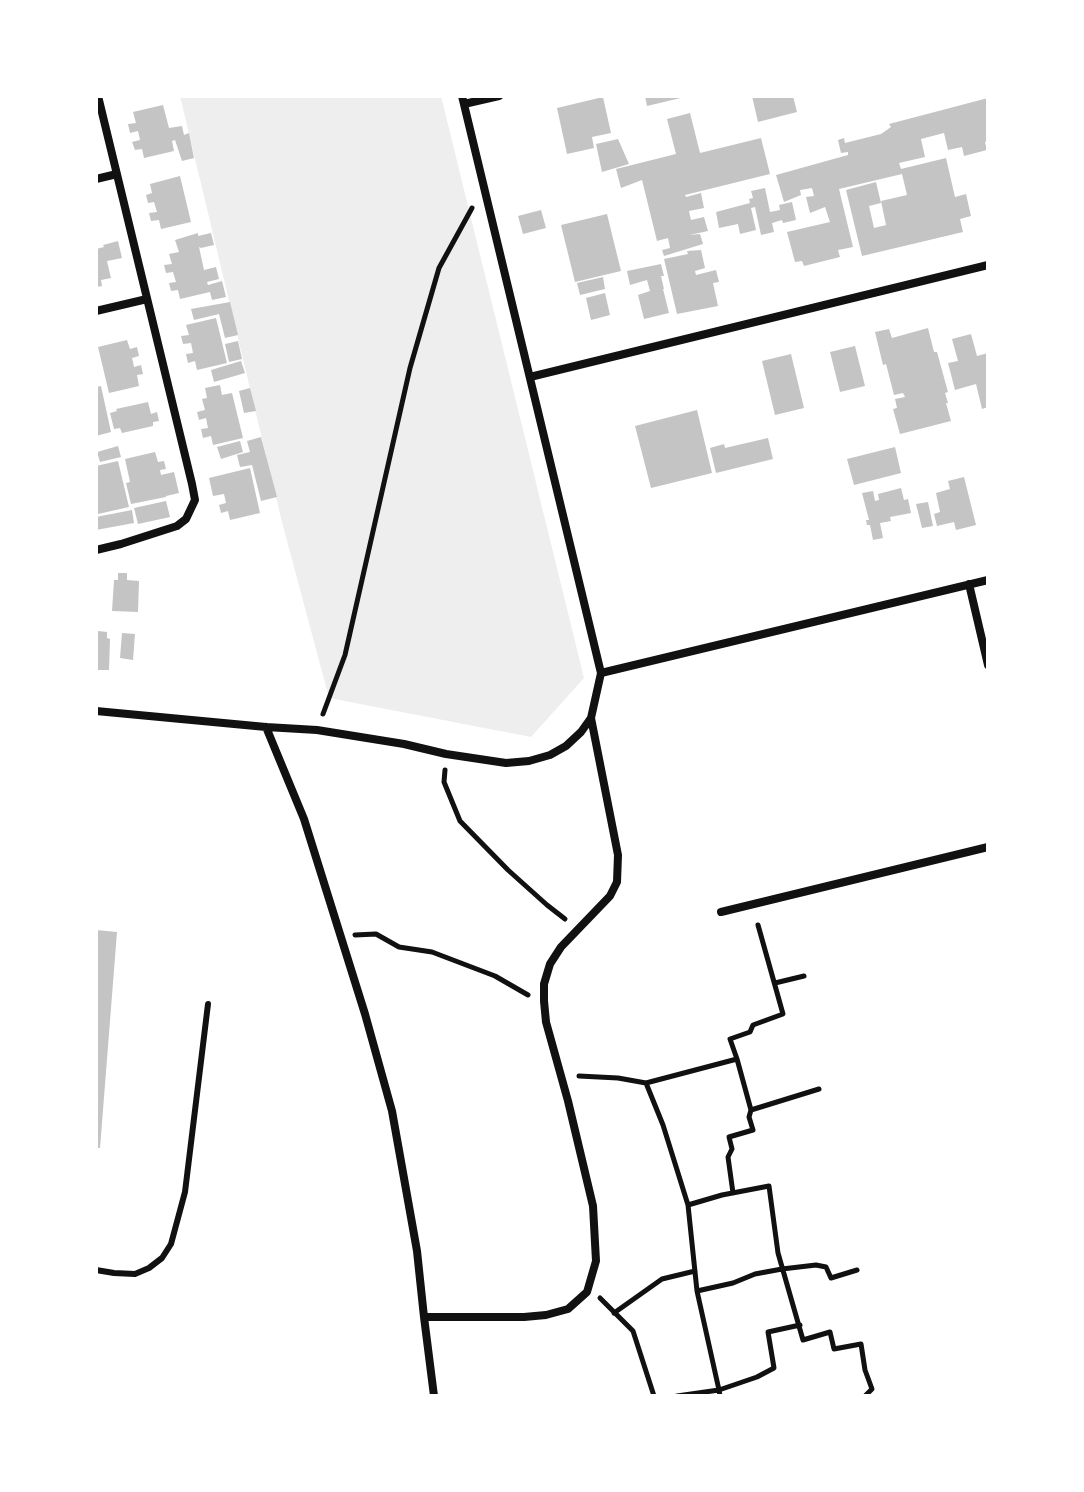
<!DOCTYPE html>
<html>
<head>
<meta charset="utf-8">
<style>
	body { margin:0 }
	#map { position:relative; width:1084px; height:1492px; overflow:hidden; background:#fff; font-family:Merriweather,serif }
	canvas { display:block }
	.frame { position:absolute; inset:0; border:98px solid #fff; pointer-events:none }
</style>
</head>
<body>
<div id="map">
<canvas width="1084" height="1492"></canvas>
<div class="frame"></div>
</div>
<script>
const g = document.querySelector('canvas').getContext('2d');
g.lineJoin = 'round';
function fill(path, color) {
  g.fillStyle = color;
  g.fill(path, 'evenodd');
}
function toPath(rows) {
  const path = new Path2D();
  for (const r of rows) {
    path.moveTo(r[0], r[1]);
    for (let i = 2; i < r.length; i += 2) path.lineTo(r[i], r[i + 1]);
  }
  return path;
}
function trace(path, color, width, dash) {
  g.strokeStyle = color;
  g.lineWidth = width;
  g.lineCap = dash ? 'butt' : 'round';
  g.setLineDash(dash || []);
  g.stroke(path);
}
const green = toPath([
	[180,96,441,96,584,678,531,737,329,698,282,522]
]);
const building = toPath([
	[645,96,684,96,685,97,647,106],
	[752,96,793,96,797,112,758,122],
	[603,97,611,133,592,137,594,148,567,154,557,108],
	[988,98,988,141,985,142,987,150,964,156,962,147,948,150,944,133,921,139,925,157,899,163,901,169,946,158,955,197,966,194,971,216,960,219,963,232,862,256,846,190,876,182,881,203,869,206,874,228,886,225,881,201,907,195,902,174,839,189,853,247,838,250,840,257,804,266,802,261,795,262,787,232,830,222,825,207,810,213,806,197,814,196,812,188,800,190,801,195,784,202,776,175,848,155,848,152,841,153,838,140,844,138,845,143,881,134,891,127,889,124],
	[163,105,169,128,182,126,184,135,189,133,194,158,182,161,175,140,172,141,174,151,144,158,142,149,135,150,132,142,140,140,138,131,130,133,128,124,136,123,133,112],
	[690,113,700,153,761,138,770,174,685,195,686,197,701,193,704,208,689,211,691,220,704,217,708,231,689,235,700,234,703,244,664,256,662,250,670,248,668,238,657,241,642,180,621,188,616,169,676,154,667,119],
	[618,139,629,164,602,172,596,144],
	[180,176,191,222,161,229,159,220,151,221,149,213,157,212,154,202,148,203,146,195,152,193,150,184],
	[765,188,770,212,780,210,779,205,792,202,796,220,783,223,782,220,772,223,774,232,761,235,755,207,751,208,756,230,740,234,738,224,719,228,716,212,750,203,749,199,753,198,751,191],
	[541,210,546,228,523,234,518,216],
	[607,214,621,271,575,282,561,225],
	[198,233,198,236,211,233,214,245,201,248,199,247,204,270,216,267,219,279,207,282,208,285,222,281,226,297,212,300,210,292,180,299,178,290,171,291,169,283,176,282,173,272,166,273,164,265,172,264,169,254,179,252,175,240],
	[118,241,122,258,107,261,111,278,101,280,102,286,96,287,96,249,104,247,103,245],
	[701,250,705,268,695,271,696,275,716,270,719,282,713,283,718,306,677,314,664,259,688,254,687,251],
	[661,264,664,276,661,276,664,289,663,289,669,313,644,319,638,295,650,291,647,280,630,285,627,271],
	[603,277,605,289,580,295,577,283],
	[605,293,610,315,591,320,586,298],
	[230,302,238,335,225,338,219,314,194,320,191,309],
	[216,318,227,363,197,370,195,361,188,363,186,354,193,353,191,343,183,344,181,336,189,335,186,325],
	[928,328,934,352,937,352,948,392,945,393,948,403,946,403,951,421,900,434,893,409,897,408,895,399,905,397,903,393,894,395,886,364,883,365,875,332,889,329,892,338],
	[971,334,977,356,988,353,988,407,982,409,976,384,955,390,948,363,958,361,952,339],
	[127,340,130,349,137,347,139,356,132,358,133,362,134,367,141,365,143,374,137,375,139,386,109,393,98,347],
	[238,341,242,359,229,362,225,344],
	[855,346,865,386,840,392,830,352],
	[791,354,804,408,775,415,762,361],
	[241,361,245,373,214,382,211,370],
	[220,385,222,395,232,393,243,438,213,445,211,436,203,438,201,429,208,428,206,418,199,420,197,412,205,410,202,399,207,398,205,388],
	[101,386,111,432,96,436,96,387],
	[250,388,256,411,244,413,239,391],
	[148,402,151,414,157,412,159,421,153,422,153,426,122,433,120,428,114,429,110,413,117,411,116,409],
	[697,410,712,473,651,488,635,426],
	[261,437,277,497,261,501,252,465,240,467,237,455,250,452,247,441],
	[768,438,773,459,716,473,710,448,724,444,725,448],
	[240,441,243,452,221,459,217,447],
	[118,446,121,457,100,462,97,452],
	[895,447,901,473,854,485,847,459],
	[155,452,158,462,164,461,166,469,160,470,161,475,174,472,179,493,166,496,166,497,131,504,126,483,130,482,125,459],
	[118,461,129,507,98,514,96,503,96,466],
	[250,468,260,513,230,520,228,511,221,513,219,505,226,503,224,494,213,496,209,478],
	[964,477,976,525,956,530,954,522,937,526,934,514,940,512,936,493,950,489,948,481],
	[901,488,904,500,908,499,911,513,890,517,891,521,880,523,883,538,873,540,870,525,867,525,866,520,869,520,862,493,873,491,875,501,879,500,878,494],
	[166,501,170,517,138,524,134,508],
	[928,502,933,526,922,528,916,504],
	[132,510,134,523,96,530,96,517],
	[118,573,127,573,127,580,139,581,138,612,112,611,114,580,118,580],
	[98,631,107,632,107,638,110,639,109,670,96,670,96,638,98,638],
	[122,633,135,634,133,660,120,658],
	[96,930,117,932,100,1148,96,1148]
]);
const path = toPath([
	[323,714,345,655,410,368,439,268,472,208],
	[445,770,444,782,460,821,508,870,547,905,565,919],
	[355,935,376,934,399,947,432,952,495,976,528,995],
	[775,983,804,976],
	[737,1059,730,1039,750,1032,753,1025,783,1014,758,925],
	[579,1076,618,1078,646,1083,737,1059,751,1110,819,1089],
	[646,1083,663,1125,688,1205,697,1291,719,1390,757,1377,774,1368,768,1332,800,1325],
	[733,1193,728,1157,732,1149,729,1137,753,1130,749,1117,751,1110],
	[688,1205,722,1195,769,1186,778,1253,803,1340,830,1332,834,1349,861,1344,865,1370,872,1389,865,1396],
	[697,1291,733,1283,755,1274,782,1269,816,1265,826,1267,831,1278,857,1270],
	[600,1298,633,1331,654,1396],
	[614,1313,662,1279,695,1271],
	[677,1396,719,1390,720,1396]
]);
const service = toPath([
	[96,1270,114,1273,135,1274,149,1268,162,1258,171,1244,185,1192,208,1004]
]);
const minor = toPath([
	[464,104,499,96],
	[96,179,117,174],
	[96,311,147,299],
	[530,377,988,265],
	[96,550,121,544,177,526,186,519,195,500,192,484,98,96],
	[969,584,988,665],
	[601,673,988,580],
	[96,711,266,727,317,730,404,744,446,754,506,763,529,761,550,755,566,746,581,732,591,718,601,673,462,96],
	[266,727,304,819,365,1014,392,1111,417,1251,424,1317,524,1317,546,1315,568,1309,587,1292,596,1261,593,1206,568,1101,546,1022,544,1001,544,984,550,964,561,947,610,896,617,882,618,855,591,718],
	[721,912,988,847],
	[424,1317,434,1396]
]);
fill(green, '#eee');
fill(building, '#c4c4c4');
trace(path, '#111', 5);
trace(service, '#111', 6);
trace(minor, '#111', 8);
</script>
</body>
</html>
